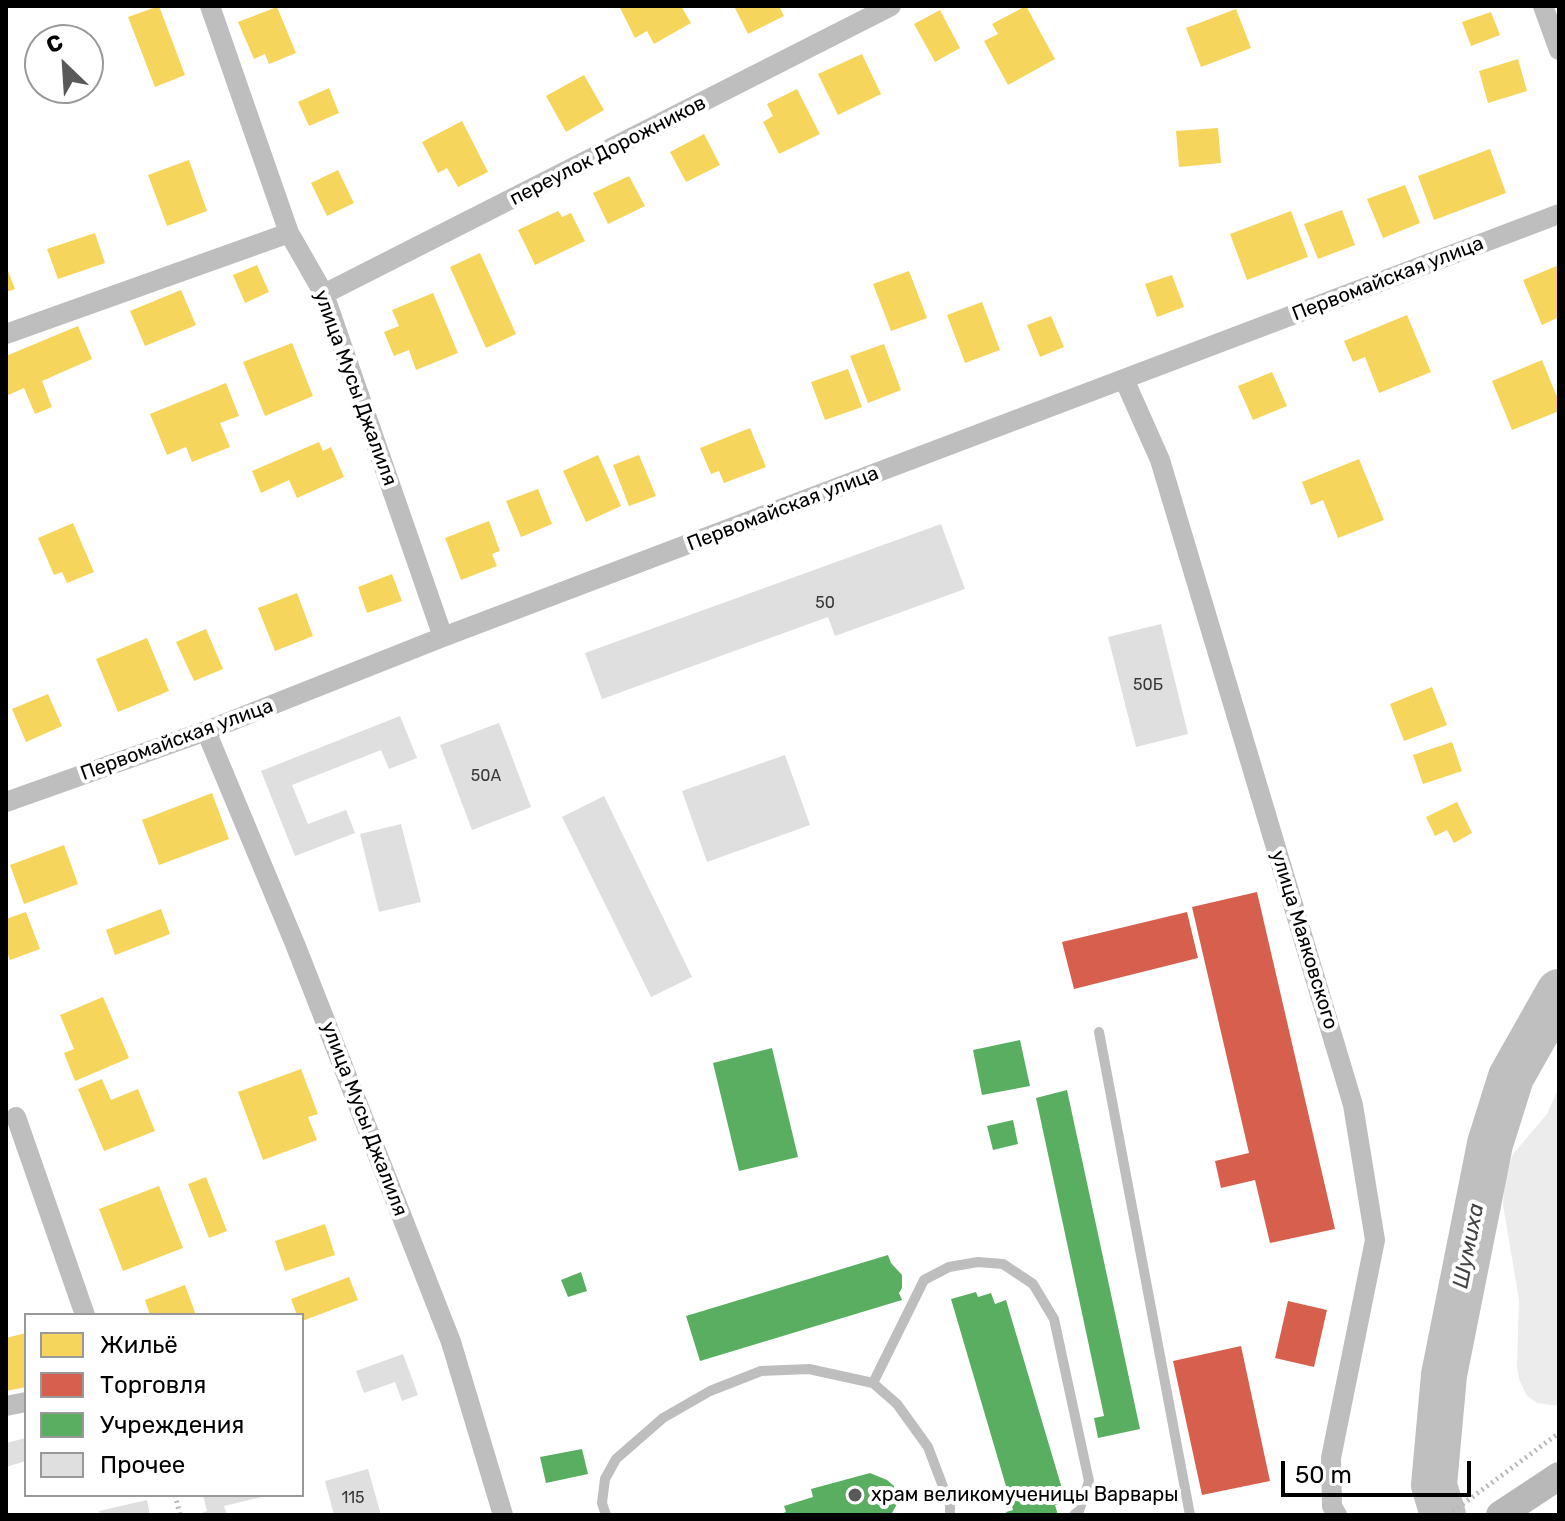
<!DOCTYPE html>
<html>
<head>
<meta charset="utf-8">
<style>
	body { margin:0 }
	#map { position:relative; width:1565px; height:1521px; overflow:hidden; background:#fff; font-family:Rubik,sans-serif }
	canvas { display:block }
	.frame { position:absolute; inset:0; border:8px solid #000; pointer-events:none }
	.legend { position:absolute; left:24px; top:1313px; width:280px; height:184px; box-sizing:border-box; background:#fff; border:2px solid #999; margin:0; padding:10px 14px; list-style:none; font-size:24px; color:#000 }
	.legend li { display:flex; align-items:center; gap:16px; height:40px }
	.legend b { width:40px; border:2px solid #999 }
	.north { position:absolute; left:24px; top:24px; width:80px; height:80px; box-sizing:border-box; background:#fff; border:2px solid #999; border-radius:50%; rotate:335deg; font-size:22px; font-weight:700; line-height:32px; text-align:center; color:#000 }
	.north::after { content:''; display:block; margin:auto; width:28px; height:36px; background:#595959; clip-path:polygon(50% 0,100% 100%,50% 72%,0 100%) }
	.scale { position:absolute; left:1281px; top:1461px; width:190px; height:36px; box-sizing:border-box; border:4px solid #000; border-top:0; padding-left:10px; font-size:24px; line-height:28px; white-space:nowrap; color:#000; -webkit-text-stroke:6px #fff; paint-order:stroke }
</style>
</head>
<body>
<div id="map">
<canvas width="1565" height="1521"></canvas>
<div class="frame"></div>
<ul class="legend">
<li><b style="height:22px;background:#f6d55c"></b>Жильё</li>
<li><b style="height:22px;background:#d6604d"></b>Торговля</li>
<li><b style="height:22px;background:#5aae61"></b>Учреждения</li>
<li><b style="height:22px;background:#dfdfdf"></b>Прочее</li>
</ul>
<div class="north">С</div>
<div class="scale">50 m</div>
</div>
<script>
const g = document.querySelector('canvas').getContext('2d');
g.lineJoin = 'round';
function fill(path, color) {
  g.fillStyle = color;
  g.fill(path, 'evenodd');
}
function toPath(rows) {
  const path = new Path2D();
  for (const r of rows) {
    path.moveTo(r[0], r[1]);
    for (let i = 2; i < r.length; i += 2) path.lineTo(r[i], r[i + 1]);
  }
  return path;
}
function trace(path, color, width, dash) {
  g.strokeStyle = color;
  g.lineWidth = width;
  g.lineCap = dash ? 'butt' : 'round';
  g.setLineDash(dash || []);
  g.stroke(path);
}
function drawText(font, color, halo, rows, align = 'center') {
  g.font = font + ' Rubik,sans-serif';
  g.lineWidth = 8;
  g.setLineDash([]);
  g.textBaseline = 'middle';
  g.strokeStyle = halo;
  g.fillStyle = color;
  for (const [text, x, y, turn = 0] of rows) {
    g.save();
    g.translate(x, y);
    g.rotate((+turn || 0) * Math.PI / 180);
    g.textAlign = isNaN(turn) ? turn : align;
    if (halo) g.strokeText(text, 0, 0);
    g.fillText(text, 0, 0);
    g.restore();
  }
}
const green = toPath([
	[1559,1087,1559,1406,1537,1403,1527,1396,1519,1379,1517,1366,1519,1300,1503,1205,1505,1179,1513,1154,1547,1114]
]);
const homes = toPath([
	[159,6,185,75,155,87,128,17],
	[619,6,681,6,691,23,654,44,647,31,635,38],
	[734,6,779,6,784,16,748,34],
	[1026,6,1055,59,1008,85,984,41,998,34,992,24],
	[277,7,296,53,269,64,265,54,254,59,238,22],
	[1236,9,1251,48,1201,67,1186,28],
	[940,10,960,48,935,62,914,24],
	[1491,12,1500,35,1471,46,1462,22],
	[862,54,881,94,838,115,818,74],
	[1518,59,1527,91,1488,103,1479,71],
	[584,75,604,110,566,132,546,96],
	[329,88,339,113,309,126,298,102],
	[797,89,820,134,779,154,763,122,773,116,767,104],
	[462,121,488,172,458,187,447,168,438,173,422,142],
	[1218,128,1221,163,1179,167,1176,131],
	[704,134,720,165,686,182,670,152],
	[1490,149,1506,193,1434,220,1418,176],
	[189,160,207,211,167,226,148,175],
	[338,170,354,203,327,216,311,183],
	[629,176,645,206,608,224,593,193],
	[1405,185,1420,223,1383,238,1367,199],
	[1342,210,1355,245,1318,259,1304,224],
	[558,211,562,217,571,213,585,241,535,265,518,230],
	[1291,211,1308,257,1247,280,1230,234],
	[95,233,105,263,58,279,47,249],
	[480,253,516,334,486,348,450,267],
	[257,265,269,292,245,303,233,275],
	[1559,265,1559,317,1542,325,1523,280],
	[6,266,15,289,6,292],
	[909,271,927,318,891,331,873,284],
	[1172,275,1184,307,1157,317,1145,284],
	[181,290,196,325,145,346,130,311],
	[433,293,458,353,416,370,409,350,394,356,384,332,399,326,392,310],
	[982,302,1000,350,965,363,947,315],
	[1407,315,1431,372,1379,393,1365,357,1353,362,1344,341],
	[1051,316,1064,347,1040,357,1027,325],
	[78,326,92,359,42,381,52,407,35,414,24,388,6,396,6,356],
	[292,343,313,396,265,416,243,362],
	[884,344,901,390,868,403,850,356],
	[1542,360,1559,402,1559,411,1512,430,1492,381],
	[848,369,862,407,825,420,811,382],
	[1272,372,1287,406,1253,420,1238,386],
	[226,383,239,416,220,423,230,447,192,462,186,447,167,455,150,414],
	[750,428,766,467,724,483,719,471,711,474,700,448],
	[319,442,323,451,331,447,344,477,297,498,289,480,261,493,252,471],
	[598,455,621,506,586,522,563,471],
	[639,455,656,496,629,506,613,465],
	[1359,459,1384,520,1338,538,1323,500,1311,505,1302,482],
	[538,489,552,524,521,537,506,501],
	[489,521,500,551,492,554,497,566,461,580,445,538],
	[73,523,94,572,67,583,62,572,54,575,38,538],
	[392,574,402,601,367,613,358,587],
	[297,593,313,636,275,651,258,608],
	[206,629,223,669,194,681,176,642],
	[147,638,169,691,118,712,96,659],
	[1432,687,1447,725,1404,741,1390,704],
	[48,694,62,726,26,742,12,709],
	[1452,742,1462,771,1423,784,1413,755],
	[212,793,229,839,159,865,142,820],
	[1457,802,1472,833,1454,843,1447,830,1435,836,1426,817],
	[64,845,78,884,24,904,10,865],
	[161,909,170,934,115,955,106,930],
	[26,912,40,949,10,960,6,950,6,919],
	[103,997,129,1058,75,1081,64,1053,74,1049,60,1015],
	[301,1069,318,1114,308,1117,317,1140,263,1160,238,1092],
	[102,1079,111,1100,138,1089,155,1131,104,1151,78,1089],
	[206,1177,227,1231,209,1238,188,1184],
	[159,1186,183,1248,123,1271,99,1209],
	[325,1224,335,1255,285,1271,275,1241],
	[349,1277,358,1300,302,1321,302,1315,297,1315,291,1299],
	[185,1285,196,1315,150,1315,145,1300],
	[26,1333,26,1387,6,1391,6,1338]
]);
const shops = toPath([
	[1257,892,1335,1229,1270,1243,1255,1180,1221,1188,1215,1161,1249,1153,1192,907],
	[1187,912,1198,958,1074,989,1062,942],
	[1288,1301,1327,1310,1314,1367,1275,1358],
	[1241,1346,1270,1481,1202,1495,1173,1361]
]);
const public = toPath([
	[1020,1040,1030,1086,982,1095,973,1050],
	[772,1048,798,1157,739,1171,713,1063],
	[1067,1090,1140,1429,1098,1438,1094,1418,1104,1416,1036,1098],
	[1013,1120,1018,1144,993,1150,987,1126],
	[888,1255,891,1263,902,1275,902,1288,899,1293,902,1300,700,1361,686,1316],
	[581,1272,587,1291,568,1297,561,1280],
	[976,1292,978,1297,991,1293,995,1304,1006,1300,1066,1502,1055,1505,1058,1515,1007,1515,1006,1512,1013,1510,951,1299],
	[582,1449,588,1474,546,1483,540,1457],
	[870,1473,887,1480,894,1486,898,1502,891,1515,777,1515,786,1512,784,1506,813,1497,811,1489]
]);
const river = toPath([
	[1443,1515,1434,1485,1444,1375,1490,1144,1511,1077,1559,992]
]);
const building = toPath([
	[941,524,965,589,835,636,828,617,602,699,585,653],
	[1161,624,1188,734,1136,747,1108,637],
	[400,716,417,758,389,769,381,750,292,785,308,824,346,810,355,833,295,856,261,771],
	[499,723,531,807,472,830,440,745],
	[785,755,810,825,707,862,682,791],
	[604,796,692,977,651,997,562,817],
	[401,824,421,902,379,912,360,834],
	[403,1354,418,1395,402,1401,395,1382,364,1393,356,1371],
	[26,1438,26,1461,6,1467,6,1443],
	[368,1469,381,1515,334,1515,325,1481],
	[203,1495,266,1495,266,1496,224,1506,227,1515,195,1515,207,1511],
	[147,1500,150,1515,100,1515,99,1511]
]);
const path = toPath([
	[175,1495,180,1515],
	[1448,1515,1559,1433]
]);
const lane = toPath([
	[1099,1032,1190,1515],
	[873,1383,924,1280,949,1267,978,1262,1003,1264,1033,1284,1054,1319,1089,1481,1079,1511,1074,1515],
	[606,1515,602,1503,605,1479,616,1459,663,1418,710,1391,761,1371,809,1369,873,1383,897,1404,928,1447,950,1505,950,1515]
]);
const street = toPath([
	[210,6,289,233,324,294,443,637],
	[1543,6,1559,50],
	[324,294,891,6],
	[6,334,289,233],
	[1124,379,1160,460,1353,1105,1375,1240,1331,1458,1332,1506,1337,1515],
	[206,731,295,944,451,1342,503,1515],
	[6,802,206,731,443,637,1559,214],
	[16,1117,85,1315],
	[6,1406,26,1402]
]);
const secondary = toPath([
	[1500,1515,1559,1476]
]);
const markers = [
	[855,1495,8,"#595959"]
];
const numberNames = [
	["50",825,603],
	["50Б",1148,685],
	["50А",486,776],
	["115",353,1498]
];
const streetNames = [
	["переулок Дорожников",608,151,-27],
	["Первомайская улица",1388,279,-21],
	["улица Мусы Джалиля",355,388,70],
	["Первомайская улица",783,509,-21],
	["Первомайская улица",177,740,-20],
	["улица Маяковского",1304,940,73],
	["улица Мусы Джалиля",364,1119,69]
];
const poiNames = [
	["храм великомученицы Варвары",871,1495]
];
const waterNames = [
	["Шумиха",1469,1246,-79]
];
fill(green, '#ececec');
fill(homes, '#f6d55c');
fill(shops, '#d6604d');
fill(public, '#5aae61');
trace(river, '#bfbfbf', 46);
fill(building, '#dfdfdf');
trace(path, '#b9b9b9', 5, [2, 4]);
trace(lane, '#bebebe', 10);
trace(street, '#bebebe', 20);
trace(secondary, '#b8b8b8', 28);
for (const [x, y, r, color] of markers) {
  const dot = new Path2D();
  dot.arc(x, y, r, 0, 2 * Math.PI);
  g.fillStyle = color;
  g.fill(dot);
  trace(dot, '#fff', 3);
}
drawText('16px', '#383838', null, numberNames);
drawText('20px', '#000', '#fff', streetNames);
drawText('20px', '#000', '#fff', poiNames, 'left');
drawText('italic 22px', '#444', '#fff', waterNames);
</script>
</body>
</html>
